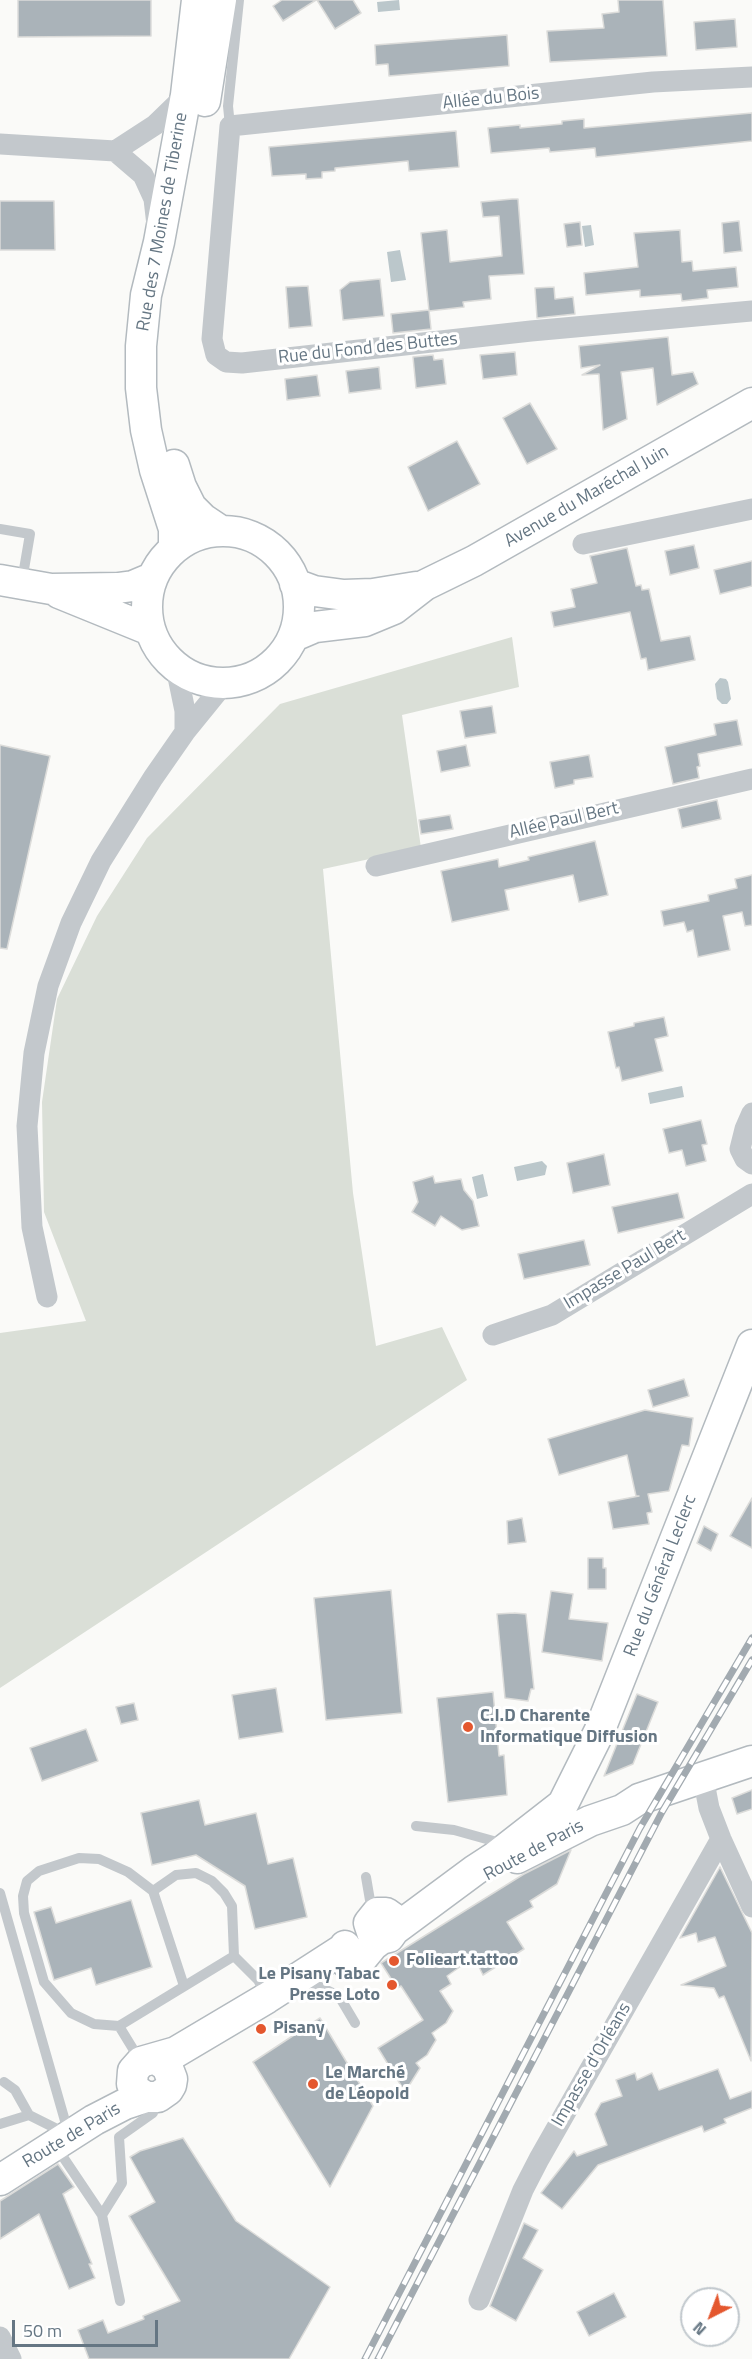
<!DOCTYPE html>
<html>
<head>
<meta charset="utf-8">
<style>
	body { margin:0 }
	#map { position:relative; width:752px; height:2359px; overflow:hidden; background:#fafaf8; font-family:"Titillium Web",sans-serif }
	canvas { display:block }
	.north { position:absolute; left:680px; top:2287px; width:60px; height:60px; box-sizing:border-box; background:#fff; border:2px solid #c1c8cd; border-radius:50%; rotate:222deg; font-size:16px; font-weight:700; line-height:24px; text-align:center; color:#657683 }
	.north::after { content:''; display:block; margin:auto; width:21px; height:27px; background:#e4572e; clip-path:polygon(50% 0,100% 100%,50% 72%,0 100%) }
	.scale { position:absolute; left:12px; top:2320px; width:146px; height:27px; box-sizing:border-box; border:3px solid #657683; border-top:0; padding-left:8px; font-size:18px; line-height:21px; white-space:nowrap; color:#657683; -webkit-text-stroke:4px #fff; paint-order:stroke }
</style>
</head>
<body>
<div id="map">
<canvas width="752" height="2359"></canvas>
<div class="north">N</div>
<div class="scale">50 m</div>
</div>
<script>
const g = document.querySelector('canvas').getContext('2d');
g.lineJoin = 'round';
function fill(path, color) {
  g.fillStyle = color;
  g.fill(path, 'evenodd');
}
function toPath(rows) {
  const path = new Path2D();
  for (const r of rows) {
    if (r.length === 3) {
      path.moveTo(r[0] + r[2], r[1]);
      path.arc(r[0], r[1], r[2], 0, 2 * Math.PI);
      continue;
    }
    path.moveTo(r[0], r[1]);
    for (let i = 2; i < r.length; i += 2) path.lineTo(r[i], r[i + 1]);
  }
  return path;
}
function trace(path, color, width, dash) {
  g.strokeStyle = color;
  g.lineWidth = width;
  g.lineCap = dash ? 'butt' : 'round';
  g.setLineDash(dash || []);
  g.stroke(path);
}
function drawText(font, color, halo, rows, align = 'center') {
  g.font = font + ' "Titillium Web",sans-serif';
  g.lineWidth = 6;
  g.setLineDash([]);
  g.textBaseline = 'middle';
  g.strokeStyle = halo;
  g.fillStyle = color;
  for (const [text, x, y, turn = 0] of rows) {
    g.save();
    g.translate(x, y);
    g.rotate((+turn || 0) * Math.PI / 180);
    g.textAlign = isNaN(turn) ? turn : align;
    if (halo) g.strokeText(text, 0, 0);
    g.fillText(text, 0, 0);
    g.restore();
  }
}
const green = toPath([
	[512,637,519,687,402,715,421,848,323,869,353,1193,376,1346,442,1327,467,1380,0,1688,0,1333,86,1321,44,1212,42,1102,57,999,97,916,147,838,280,704]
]);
const water = toPath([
	[399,0,400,10,378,12,377,2],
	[591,225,594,245,585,247,582,226],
	[400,250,406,280,391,282,387,252],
	[720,678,726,679,728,682,731,699,727,704,722,704,717,699,715,684],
	[682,1086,684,1097,650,1104,648,1093],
	[542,1161,547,1166,545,1175,517,1181,514,1167],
	[483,1174,488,1196,477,1199,472,1177]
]);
const building = toPath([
	[18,0,151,0,151,36,18,37,18,0],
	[282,0,316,0,283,21,273,6,282,0],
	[317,0,353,0,361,13,335,29,317,0],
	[618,0,663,0,667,56,550,62,547,31,604,28,602,14,619,12,618,0],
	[735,19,737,47,696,50,694,22,735,19],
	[507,35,509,66,389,76,388,64,376,65,375,45,507,35],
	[752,113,752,141,596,157,595,148,550,152,549,148,491,153,488,128,520,125,520,128,562,124,562,121,584,119,584,128,752,113],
	[456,131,459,167,409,171,408,161,335,168,335,171,322,172,322,178,306,179,306,174,272,176,269,147,456,131],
	[512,199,518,199,524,274,489,276,491,299,463,302,464,307,429,311,421,233,447,230,450,262,502,256,499,216,483,217,481,202,512,199],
	[0,201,54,201,55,250,0,250,0,201],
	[739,221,742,251,724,253,722,223,739,221],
	[580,222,582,245,567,247,564,224,580,222],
	[680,230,682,262,692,261,693,271,736,267,738,287,707,290,708,298,682,301,681,294,640,297,640,290,586,295,584,273,638,267,634,233,680,230],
	[380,279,384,316,343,320,340,290,350,282,380,279],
	[308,286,312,326,289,328,286,287,308,286],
	[554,287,555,299,573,297,575,314,537,318,535,288,554,287],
	[429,310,431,329,393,333,391,314,429,310],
	[668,337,672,375,693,372,698,384,657,405,653,368,621,372,627,419,603,430,599,374,582,375,600,365,581,368,579,346,668,337],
	[515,352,517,375,483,379,480,355,515,352],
	[433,355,434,360,443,359,446,384,416,388,413,357,433,355],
	[379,367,381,389,349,393,346,371,379,367],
	[317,375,320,396,287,400,285,379,317,375],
	[530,403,557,449,527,464,503,418,530,403],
	[457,441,480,484,428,511,408,467,457,441],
	[694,545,699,568,670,575,665,551,694,545],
	[627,548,636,586,641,585,642,590,649,589,661,641,690,636,695,660,648,670,646,658,641,659,630,612,554,627,551,612,575,607,571,589,597,583,590,556,627,548],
	[752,561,752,586,720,594,714,570,752,561],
	[492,706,496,733,465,738,460,711,492,706],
	[737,720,742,745,698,754,700,766,697,767,699,778,673,784,665,747,716,735,714,724,737,720],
	[0,745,50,756,7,949,0,948,0,745],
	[466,745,470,766,441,772,437,751,466,745],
	[589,755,593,777,574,780,574,784,555,788,550,762,589,755],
	[717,800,721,819,682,828,678,809,717,800],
	[450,815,453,829,421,834,419,820,450,815],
	[595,841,608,895,579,902,573,875,505,890,509,910,452,922,441,871,498,859,499,867,529,860,528,857,595,841],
	[752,875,752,925,745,926,742,912,723,916,730,950,698,957,693,930,687,932,684,922,664,926,661,911,709,901,708,895,737,888,735,879,752,875],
	[664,1017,668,1036,655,1039,663,1071,622,1081,619,1067,616,1068,608,1032,634,1026,634,1023,664,1017],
	[701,1120,707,1144,702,1145,706,1161,686,1166,682,1150,669,1153,663,1129,701,1120],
	[604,1154,610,1185,573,1193,567,1163,604,1154],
	[433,1176,435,1183,461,1179,464,1190,473,1201,479,1226,462,1230,441,1216,435,1226,412,1212,418,1202,413,1182,433,1176],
	[678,1193,684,1218,618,1233,612,1207,678,1193],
	[584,1240,590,1265,524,1279,518,1254,584,1240],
	[684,1379,689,1396,653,1407,648,1390,684,1379],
	[645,1410,693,1418,689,1446,682,1445,669,1491,648,1494,652,1512,647,1513,649,1524,613,1529,608,1502,639,1496,636,1496,627,1455,559,1475,548,1439,645,1410],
	[752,1498,752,1548,730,1536,752,1498],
	[522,1518,526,1542,508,1544,507,1521,522,1518],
	[704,1526,718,1534,711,1551,697,1543,704,1526],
	[588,1558,603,1558,603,1568,606,1568,606,1589,588,1589,588,1558],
	[391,1590,402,1713,326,1720,314,1598,391,1590],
	[551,1591,573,1594,569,1619,608,1623,602,1661,542,1652,551,1591],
	[514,1613,526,1614,534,1689,531,1689,528,1701,505,1698,497,1614,514,1613],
	[276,1688,283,1732,239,1739,232,1695,276,1688],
	[493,1692,499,1756,504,1755,507,1795,448,1802,437,1698,493,1692],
	[637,1694,658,1702,633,1764,604,1776,637,1694],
	[134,1703,138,1720,121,1724,116,1707,134,1703],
	[86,1729,98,1761,42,1781,30,1748,86,1729],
	[752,1790,752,1809,737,1814,732,1798,752,1790],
	[199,1800,205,1825,256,1813,268,1864,293,1858,307,1917,255,1929,245,1886,196,1855,152,1865,141,1813,199,1800],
	[571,1850,557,1884,530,1901,533,1907,507,1922,524,1949,483,1975,474,1957,447,1976,451,1984,440,1991,453,2011,446,2023,432,2033,436,2040,427,2055,416,2063,420,2068,405,2092,378,2048,423,2020,401,1986,397,1988,381,1963,524,1874,571,1850],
	[720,1867,752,1933,751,2061,724,1996,719,1998,714,1988,681,1985,726,1966,715,1937,698,1942,696,1933,680,1938,720,1867],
	[131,1900,152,1967,96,1985,91,1968,54,1980,34,1912,51,1907,56,1923,131,1900],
	[320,2018,373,2106,330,2187,253,2062,320,2018],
	[718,2069,730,2099,752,2091,752,2108,724,2119,726,2123,704,2132,702,2126,598,2165,562,2209,541,2193,574,2151,577,2156,607,2145,595,2114,601,2103,622,2096,616,2080,635,2073,637,2080,652,2073,659,2090,718,2069],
	[183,2138,236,2221,330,2287,289,2359,89,2359,78,2330,103,2320,108,2333,144,2319,143,2316,180,2301,129,2216,155,2202,130,2157,140,2151,183,2138],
	[58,2164,74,2187,63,2194,92,2264,89,2264,95,2278,69,2289,39,2214,0,2239,0,2201,58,2164],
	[524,2223,538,2230,523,2258,543,2270,516,2321,490,2306,524,2223],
	[614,2293,626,2317,589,2336,577,2312,614,2293]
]);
const lane = toPath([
	[230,126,228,106,239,0],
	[0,529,30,534,22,581],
	[416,1826,454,1830,497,1842],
	[366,1877,372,1912],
	[0,1893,69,2135],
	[314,1984,339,1996,355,2023],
	[184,1986,153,1891,176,1875,196,1873,212,1881,224,1893,232,1906,234,1956],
	[119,2026,94,2024,71,2013,44,1982,24,1913,23,1896,27,1881,39,1871,79,1858,99,1859,128,1872,153,1891],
	[141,2062,119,2026,234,1956,258,1980,266,1995],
	[4,2082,15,2090,29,2115,57,2129],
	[0,2124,29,2115],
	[55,2145,102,2215,120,2301],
	[102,2215,122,2183,119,2137,153,2113,152,2098]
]);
const street = toPath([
	[752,77,653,82,230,126,212,339,216,355,226,362,242,363,531,331,752,311],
	[0,144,115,151,155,125,186,95],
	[115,151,143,175,154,199,157,225],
	[583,544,752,509],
	[173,665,178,677,185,711,185,732],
	[376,866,752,779],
	[752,1113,745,1129,740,1149,745,1159,752,1164],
	[47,1297,32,1227,27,1126,34,1053,48,986,71,923,101,861,153,778,185,732,224,684],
	[493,1335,552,1315,752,1194],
	[703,1777,709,1808,721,1839,752,1907],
	[479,2300,523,2190,539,2159,721,1839],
	[0,2337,11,2359]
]);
const secondary = toPath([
	[205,101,221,0],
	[174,465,181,487,191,507,203,519,221,531],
	[223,607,76],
	[174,548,174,529,155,470,146,430,141,388,141,346,146,295,159,242,186,95,197,0],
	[0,580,51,589,118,588,133,586,152,578],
	[295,584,314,591,344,595,373,594,416,587],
	[59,593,150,630],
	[294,636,315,627,365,621,394,609,425,585,474,561,752,403],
	[517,1858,590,1821,622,1810,639,1799,752,1761],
	[394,1930,475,1870,495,1857,563,1804,599,1732,752,1345],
	[345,1946,342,1956,346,1962,352,1964,359,1962,373,1945,381,1939,389,1937,394,1930,393,1918,386,1913,377,1913,369,1923,373,1935,381,1939],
	[156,2059,167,2066,172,2079,171,2085,168,2090,158,2097,146,2097,135,2090,132,2084,133,2071,141,2062,176,2052,267,1998,343,1949],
	[0,2180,94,2120,125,2104,146,2097]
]);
const rail = toPath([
	[365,2359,640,1828,752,1638],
	[378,2359,662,1812,752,1660]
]);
const markers = [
	[468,1727,6,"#e4572e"],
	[394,1961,6,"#e4572e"],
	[392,1985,6,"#e4572e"],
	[261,2029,6,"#e4572e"],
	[313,2084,6,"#e4572e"]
];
const streetNames = [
	["Allée du Bois",491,99,-6],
	["Rue des 7 Moines de Tiberine",163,222,-80],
	["Rue du Fond des Buttes",368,349,-6],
	["Avenue du Maréchal Juin",587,497,-30],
	["Allée Paul Bert",564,821,-13],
	["Impasse Paul Bert",625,1270,-31],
	["Rue du Général Leclerc",661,1576,-69],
	["Route de Paris",534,1851,-28],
	["Impasse d'Orléans",592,2065,-60],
	["Route de Paris",72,2136,-31]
];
const poiNames = [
	["C.I.D Charente",480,1717],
	["Informatique Diffusion",480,1738],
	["Folieart.tattoo",406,1961],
	["Le Pisany Tabac",380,1975,"right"],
	["Presse Loto",380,1996,"right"],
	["Pisany",273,2029],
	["Le Marché",325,2074],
	["de Léopold",325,2095]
];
fill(green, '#dadfd7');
fill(water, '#bbc7cb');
fill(building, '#aab3b9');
trace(building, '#dcdcda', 1.5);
trace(secondary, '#b3babf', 33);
trace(lane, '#c3c8cc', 10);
trace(street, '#c3c8cc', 21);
trace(secondary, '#fff', 30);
trace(rail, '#a2aab0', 7);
trace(rail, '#fff', 4.5, [14]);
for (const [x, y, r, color] of markers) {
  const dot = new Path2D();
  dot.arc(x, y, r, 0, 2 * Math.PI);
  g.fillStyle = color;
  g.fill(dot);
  trace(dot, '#fff', 2);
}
drawText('18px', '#657683', '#fff', streetNames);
drawText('bold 18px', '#657683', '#fff', poiNames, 'left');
</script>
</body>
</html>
